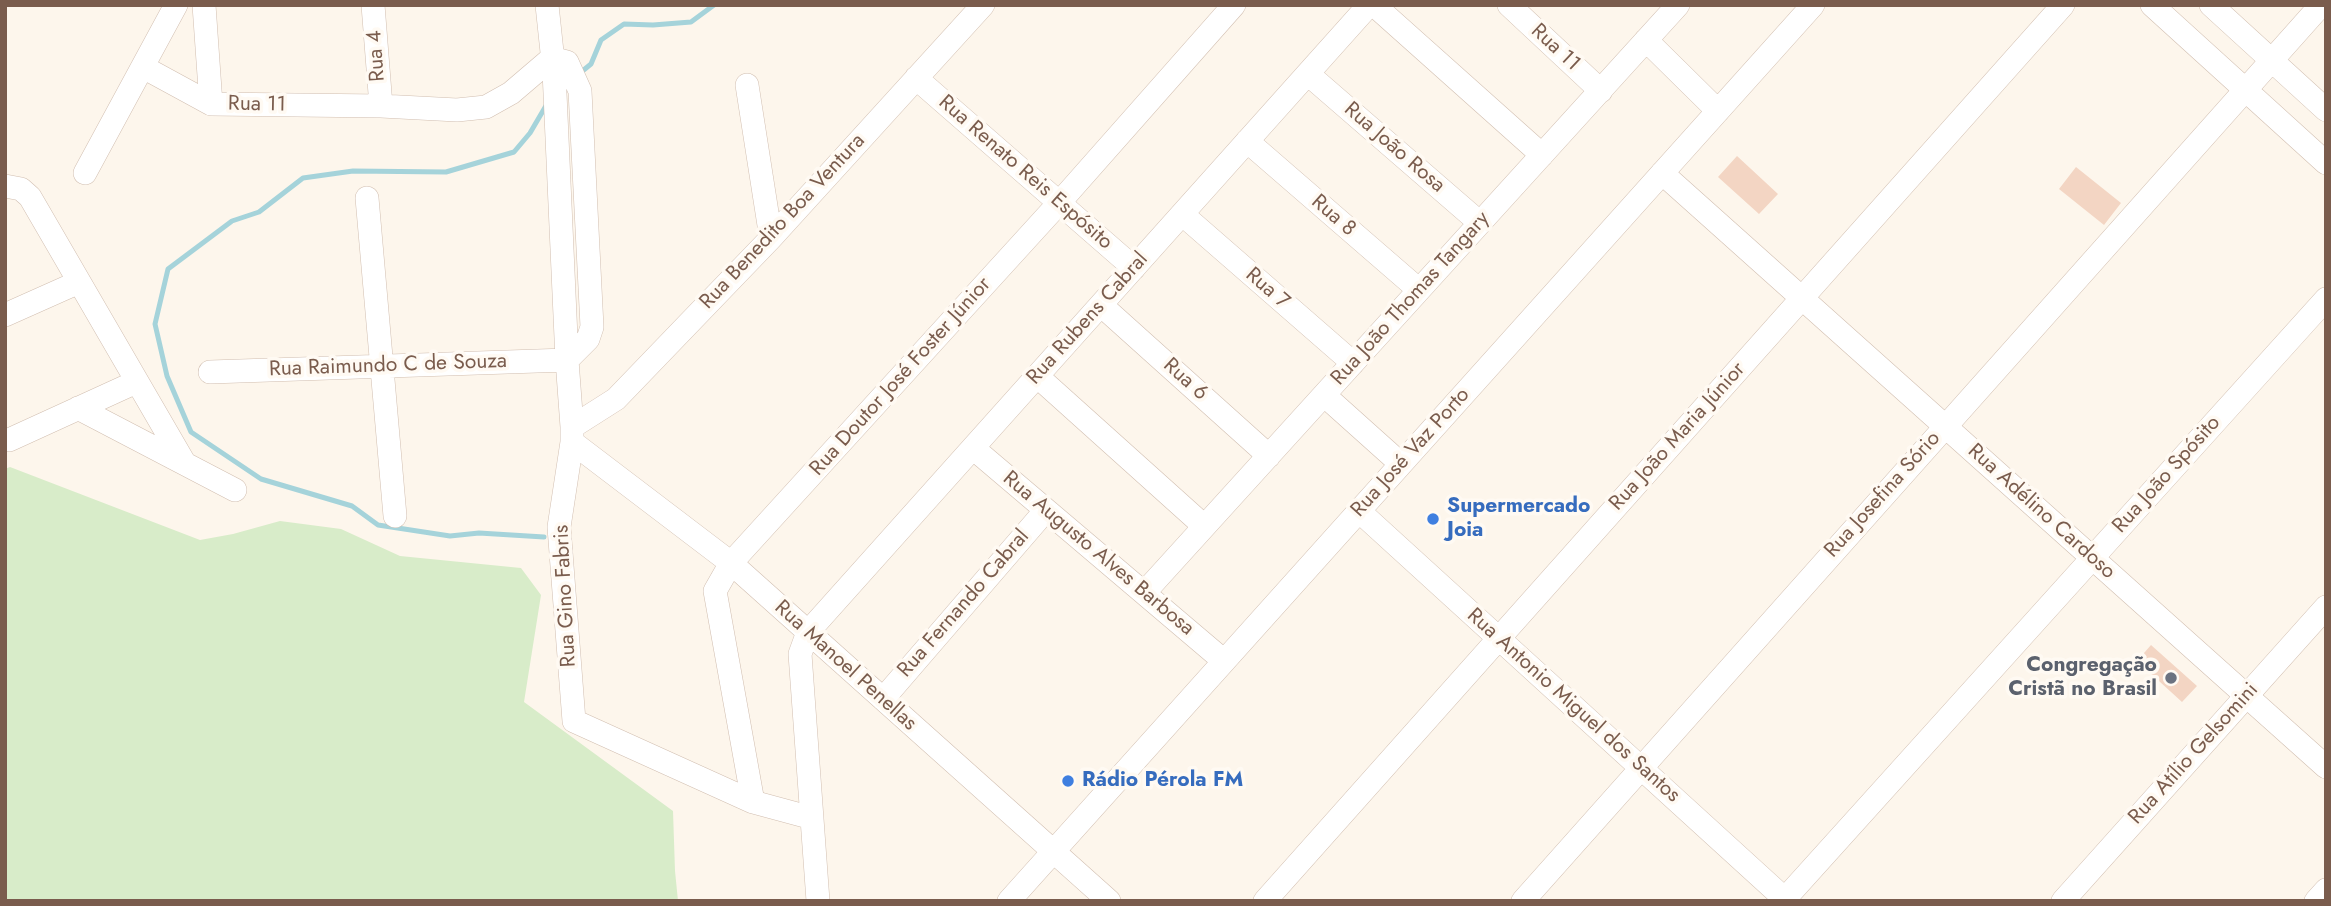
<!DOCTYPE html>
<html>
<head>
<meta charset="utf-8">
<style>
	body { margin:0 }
	#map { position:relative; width:2331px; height:906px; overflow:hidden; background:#fdf6ec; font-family:Jost,sans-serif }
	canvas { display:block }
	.frame { position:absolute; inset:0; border:7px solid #7a5c4d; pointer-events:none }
</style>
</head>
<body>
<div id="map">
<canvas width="2331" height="906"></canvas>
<div class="frame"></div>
</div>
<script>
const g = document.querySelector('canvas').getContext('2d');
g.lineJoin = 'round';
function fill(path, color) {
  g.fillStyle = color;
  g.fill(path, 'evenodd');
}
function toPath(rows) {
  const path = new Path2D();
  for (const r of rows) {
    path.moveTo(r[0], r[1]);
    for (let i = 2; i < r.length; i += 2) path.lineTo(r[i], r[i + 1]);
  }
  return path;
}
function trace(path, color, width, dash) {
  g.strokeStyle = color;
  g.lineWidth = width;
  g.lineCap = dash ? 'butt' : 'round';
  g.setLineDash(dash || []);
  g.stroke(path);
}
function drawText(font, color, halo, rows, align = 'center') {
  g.font = font + ' Jost,sans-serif';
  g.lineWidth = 7;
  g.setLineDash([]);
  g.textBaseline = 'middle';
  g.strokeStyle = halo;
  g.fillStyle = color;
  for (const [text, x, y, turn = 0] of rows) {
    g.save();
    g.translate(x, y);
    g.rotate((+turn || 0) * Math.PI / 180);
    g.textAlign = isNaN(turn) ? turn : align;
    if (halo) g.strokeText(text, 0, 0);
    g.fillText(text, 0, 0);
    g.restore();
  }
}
const green = toPath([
	[10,467,200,540,233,534,280,521,341,529,400,556,521,568,541,595,524,702,673,811,675,871,678,901,5,901,5,469]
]);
const stream = toPath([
	[580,73,591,64,601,40,624,24,653,25,691,22,714,5],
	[544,537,479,533,450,536,378,525,352,506,261,479,191,432,167,376,155,324,168,269,232,221,259,212,303,178,353,171,446,172,514,152,530,133,547,104]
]);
const building = toPath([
	[1737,156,1778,194,1759,214,1718,177],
	[2076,167,2121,203,2104,225,2059,189],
	[2151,645,2197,686,2182,702,2137,661]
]);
const minor = toPath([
	[204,5,211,104],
	[373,5,381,106],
	[547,5,554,71,567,360,572,427,572,442,559,527,574,721,753,802,812,818],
	[1374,5,1542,155],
	[1509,5,1601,91],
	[2152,5,2326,163],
	[2211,5,2326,110],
	[1646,40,1718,111],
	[143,67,211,104,381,106,457,110,486,107,511,93,552,58,567,62,580,91,592,327,588,339,567,360,210,372],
	[1308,74,1480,223],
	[916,78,1134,268],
	[747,85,771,238],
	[1247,141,1419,290],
	[85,173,176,5],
	[1662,173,2326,767],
	[5,186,21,189,30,197,185,464],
	[367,198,395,516],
	[1182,214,1353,363],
	[1101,305,1269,456],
	[5,315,79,282],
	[1037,376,1204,526],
	[1324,395,1401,464],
	[78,408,235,490],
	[572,427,616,399,771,238,983,5],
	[9,440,136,382],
	[572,442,731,563,1109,901],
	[973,448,1224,661],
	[1359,511,1787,901],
	[1144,593,1678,5],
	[883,699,1046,510],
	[753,802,715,591,731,563,1059,203,1234,5],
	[818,901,800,654,808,632,1369,5],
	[1009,901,1813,5],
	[1265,901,2063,5],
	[1523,901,2321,5],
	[1783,901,2326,299],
	[2063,901,2326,607],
	[2316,901,2326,890]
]);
const markers = [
	[1433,519,7,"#3f7fe0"],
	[2171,678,7,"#6b7280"],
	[1068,781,7,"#3f7fe0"]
];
const streetNames = [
	["Rua 11",1555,48,43],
	["Rua 4",377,56,-94],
	["Rua 11",257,105,1],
	["Rua João Rosa",1394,148,41],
	["Rua Renato Reis Espósito",1025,173,41],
	["Rua 8",1333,216,41],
	["Rua Benedito Boa Ventura",783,222,-47],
	["Rua 7",1267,289,41],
	["Rua João Thomas Tangary",1411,299,-48],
	["Rua Rubens Cabral",1088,319,-48],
	["Rua Raimundo C de Souza",388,366,-2],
	["Rua Doutor José Foster Júnior",901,377,-48],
	["Rua 6",1185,380,42],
	["Rua João Maria Júnior",1678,437,-48],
	["Rua José Vaz Porto",1411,453,-48],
	["Rua João Spósito",2167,475,-48],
	["Rua Josefina Sório",1883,495,-48],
	["Rua Adélino Cardoso",2041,512,42],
	["Rua Augusto Alves Barbosa",1098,554,40],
	["Rua Gino Fabris",566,596,-93],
	["Rua Fernando Cabral",964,604,-49],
	["Rua Manoel Penellas",845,666,42],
	["Rua Antonio Miguel dos Santos",1573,706,42],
	["Rua Atílio Gelsomini",2194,754,-48]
];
const shopNames = [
	["Supermercado",1447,507],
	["Joia",1447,531],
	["Rádio Pérola FM",1082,781]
];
const worshipNames = [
	["Congregação",2157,666],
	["Cristã no Brasil",2157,690]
];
fill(green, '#d8ecc9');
trace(stream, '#a5d3da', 5);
fill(building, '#f3d5c3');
trace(minor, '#d1beb0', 24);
trace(minor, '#fff', 23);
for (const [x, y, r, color] of markers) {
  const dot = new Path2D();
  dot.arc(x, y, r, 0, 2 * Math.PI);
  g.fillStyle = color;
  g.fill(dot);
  trace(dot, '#fffaf3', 2.5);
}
drawText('21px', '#7a5c4d', '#fffaf3', streetNames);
drawText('bold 21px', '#366cbe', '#fffaf3', shopNames, 'left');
drawText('bold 21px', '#5b616d', '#fffaf3', worshipNames, 'right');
</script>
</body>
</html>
